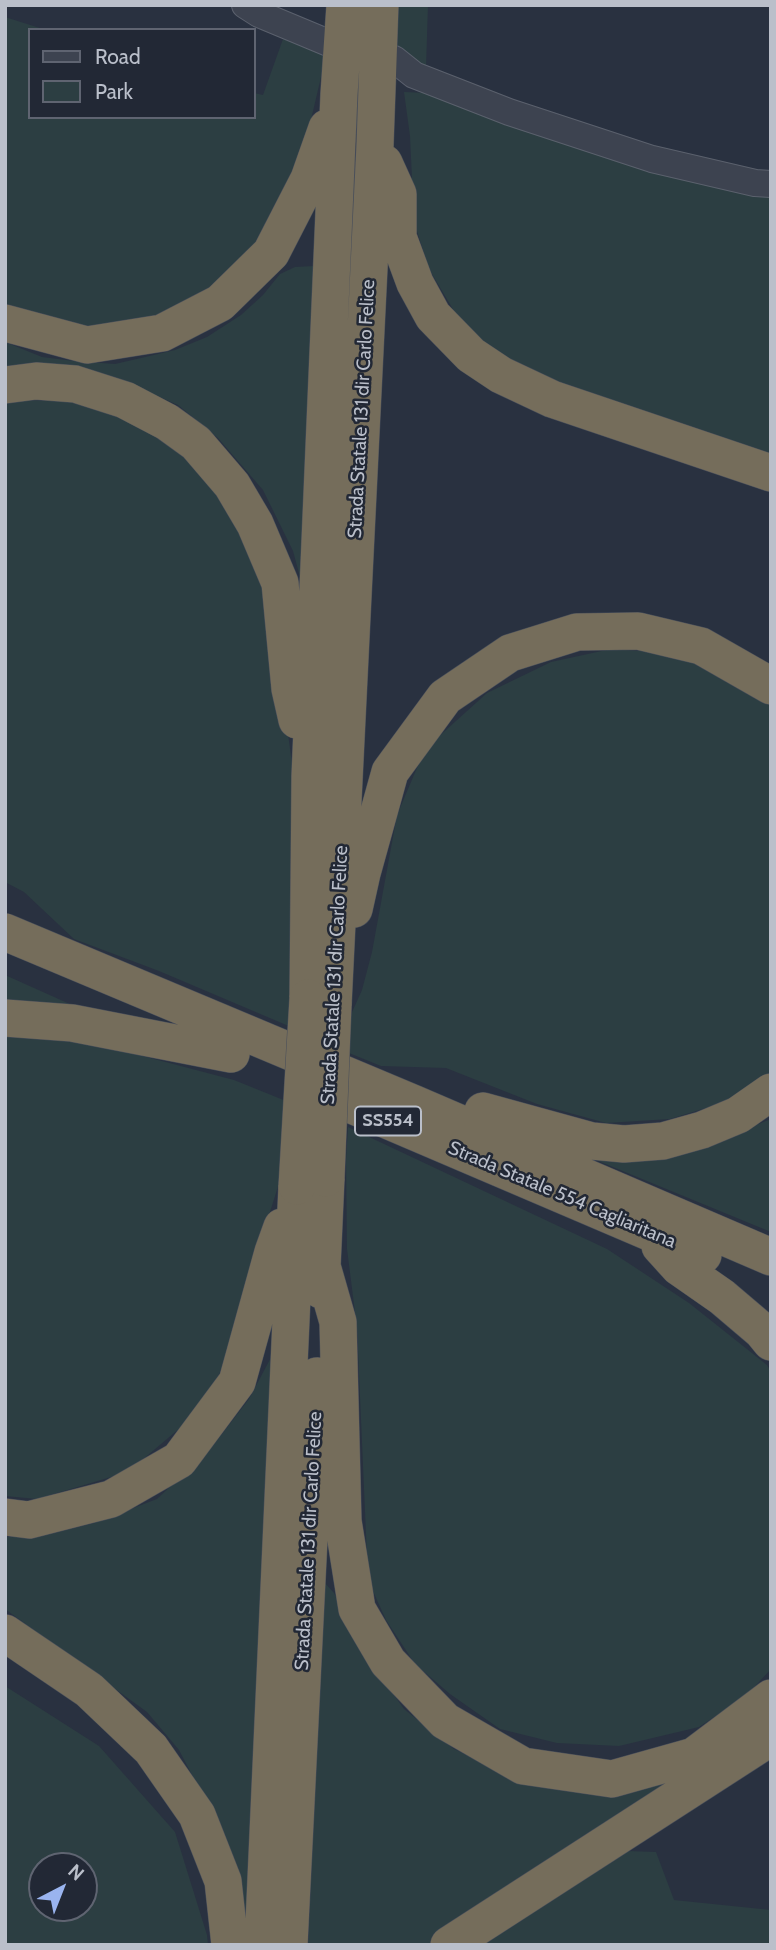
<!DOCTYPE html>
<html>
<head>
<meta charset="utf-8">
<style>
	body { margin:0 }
	#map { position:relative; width:776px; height:1950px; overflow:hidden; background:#293140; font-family:Cabin,sans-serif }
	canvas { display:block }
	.frame { position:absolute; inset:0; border:7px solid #babfca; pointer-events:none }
	.legend { position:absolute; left:28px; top:28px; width:228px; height:91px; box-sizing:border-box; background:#222835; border:2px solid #5f6471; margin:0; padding:9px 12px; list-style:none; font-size:21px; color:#babfca }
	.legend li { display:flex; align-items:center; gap:14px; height:35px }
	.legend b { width:35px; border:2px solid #5f6471 }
	.north { position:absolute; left:28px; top:1852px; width:70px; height:70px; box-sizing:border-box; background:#222835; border:2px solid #5f6471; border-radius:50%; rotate:42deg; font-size:19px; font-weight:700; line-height:28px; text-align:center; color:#babfca }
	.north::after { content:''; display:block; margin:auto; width:24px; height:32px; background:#9ab4ef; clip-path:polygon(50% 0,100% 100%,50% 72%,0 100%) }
</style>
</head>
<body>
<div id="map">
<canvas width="776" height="1950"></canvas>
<div class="frame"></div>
<ul class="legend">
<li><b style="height:9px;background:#3d4350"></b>Road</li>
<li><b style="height:19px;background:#2c3e42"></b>Park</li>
</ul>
<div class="north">N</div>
</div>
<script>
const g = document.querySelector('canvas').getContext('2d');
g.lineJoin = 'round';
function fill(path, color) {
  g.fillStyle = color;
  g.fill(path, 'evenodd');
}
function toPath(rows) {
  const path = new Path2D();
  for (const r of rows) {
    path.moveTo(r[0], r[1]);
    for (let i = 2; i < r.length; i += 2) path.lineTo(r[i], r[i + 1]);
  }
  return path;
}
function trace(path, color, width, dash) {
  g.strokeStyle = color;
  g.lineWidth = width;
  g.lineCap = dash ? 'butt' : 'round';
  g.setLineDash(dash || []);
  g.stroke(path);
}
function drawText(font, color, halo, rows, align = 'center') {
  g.font = font + ' Cabin,sans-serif';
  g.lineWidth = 5;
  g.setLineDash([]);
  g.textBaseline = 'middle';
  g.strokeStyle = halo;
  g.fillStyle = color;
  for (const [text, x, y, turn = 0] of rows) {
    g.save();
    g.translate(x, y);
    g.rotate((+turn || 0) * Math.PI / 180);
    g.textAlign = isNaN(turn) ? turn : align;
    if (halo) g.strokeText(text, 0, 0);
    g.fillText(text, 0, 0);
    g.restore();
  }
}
const green = toPath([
	[393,5,428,5,426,68,392,51],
	[5,17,46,30,30,30,30,117,254,117,254,93,263,95,283,39,326,56,305,145,300,179,222,292,98,337,5,310],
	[404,92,428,93,771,192,771,457,552,383,492,350,457,316,429,269,414,222,410,136],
	[314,266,307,603,293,551,263,490,218,438,178,405,125,382,5,372,5,342,42,357,74,361,115,364,141,358,175,350,207,337,241,315,263,295,280,274,295,267],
	[15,400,73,401,128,414,188,447,233,508,271,606,295,786,291,1027,159,971,74,939,24,892,5,882,5,402],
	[611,649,656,652,710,667,771,703,771,1074,719,1104,670,1119,606,1123,537,1104,446,1068,381,1066,349,1053,348,1021,362,990,372,952,397,815,425,749,487,693,551,662],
	[5,975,72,1005,5,1000],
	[31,1031,116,1049,234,1080,286,1101,287,1158,252,1269,236,1333,216,1382,187,1422,128,1472,37,1499,5,1496,5,1033],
	[771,1119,771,1232,591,1158,723,1138],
	[348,1127,607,1249,689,1303,767,1365,771,1372,771,1669,746,1696,699,1727,619,1746,557,1743,500,1729,450,1694,415,1664,386,1620,368,1580,357,1328,347,1249,346,1160],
	[276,1348,250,1938,227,1842,179,1750,147,1712,5,1609,5,1537,38,1537,94,1523,157,1499,211,1448,249,1399],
	[324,1582,334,1593,362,1651,404,1709,454,1749,510,1775,679,1776,427,1945,308,1945],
	[5,1686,99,1746,175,1832,207,1935,208,1945,5,1945],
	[42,1866,84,1866,84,1908,42,1908],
	[627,1851,656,1852,674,1900,771,1910,771,1945,482,1945]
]);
const minor = toPath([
	[245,5,259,14,331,44],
	[394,59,414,75,509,112,652,159,755,183,771,184]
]);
const highway = toPath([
	[384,163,398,194,398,237,415,283,433,316,471,355,501,375,552,399,771,473],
	[5,323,87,345,162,333,220,303,271,253,309,179,327,128],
	[5,385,36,381,75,384,125,400,167,422,196,443,232,485,255,524,280,583,290,689,297,720],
	[354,909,362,873,390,772,445,697,510,653,577,632,638,631,701,646,771,686],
	[5,932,415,1104,771,1257],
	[308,998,310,776,339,94,345,5],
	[333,1005,375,145,380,5],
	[5,1018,72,1023,231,1054],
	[312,1088,703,1255],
	[483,1111,592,1141,624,1144,663,1141,702,1130,738,1115,771,1092],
	[660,1246,679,1267,722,1297,762,1331,771,1342],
	[322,1266,338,1322,343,1521,357,1609,388,1662,445,1721,523,1766,612,1779,694,1756,771,1698],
	[321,1290,326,1178],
	[5,1517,29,1520,111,1499,179,1460,237,1382,273,1252,282,1227],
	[5,1633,89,1690,151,1749,197,1815,223,1881,230,1945],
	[263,1945,297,1186],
	[289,1945,317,1376],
	[449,1945,771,1737]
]);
const highwayBridge = toPath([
	[326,1178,333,1005],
	[297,1186,308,998]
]);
const shields = [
	[388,1121,66]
];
const shieldNames = [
	["SS554",388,1121]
];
const streetNames = [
	["Strada Statale 131 dir Carlo Felice",362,409,-87],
	["Strada Statale 131 dir Carlo Felice",335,975,-87],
	["Strada Statale 554 Cagliaritana",562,1195,23],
	["Strada Statale 131 dir Carlo Felice",309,1541,-87]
];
fill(green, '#2c3e42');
trace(minor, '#5b616d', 28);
trace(highway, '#484e5a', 38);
trace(minor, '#3d4350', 26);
trace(highway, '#756d5b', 37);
trace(highwayBridge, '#484e5a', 38, []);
trace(highwayBridge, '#756d5b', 37);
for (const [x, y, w] of shields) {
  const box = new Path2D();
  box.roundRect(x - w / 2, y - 14.5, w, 29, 5);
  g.fillStyle = '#222835';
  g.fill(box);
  trace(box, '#babfca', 2);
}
drawText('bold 18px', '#babfca', null, shieldNames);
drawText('19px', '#babfca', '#222835', streetNames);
</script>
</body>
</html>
